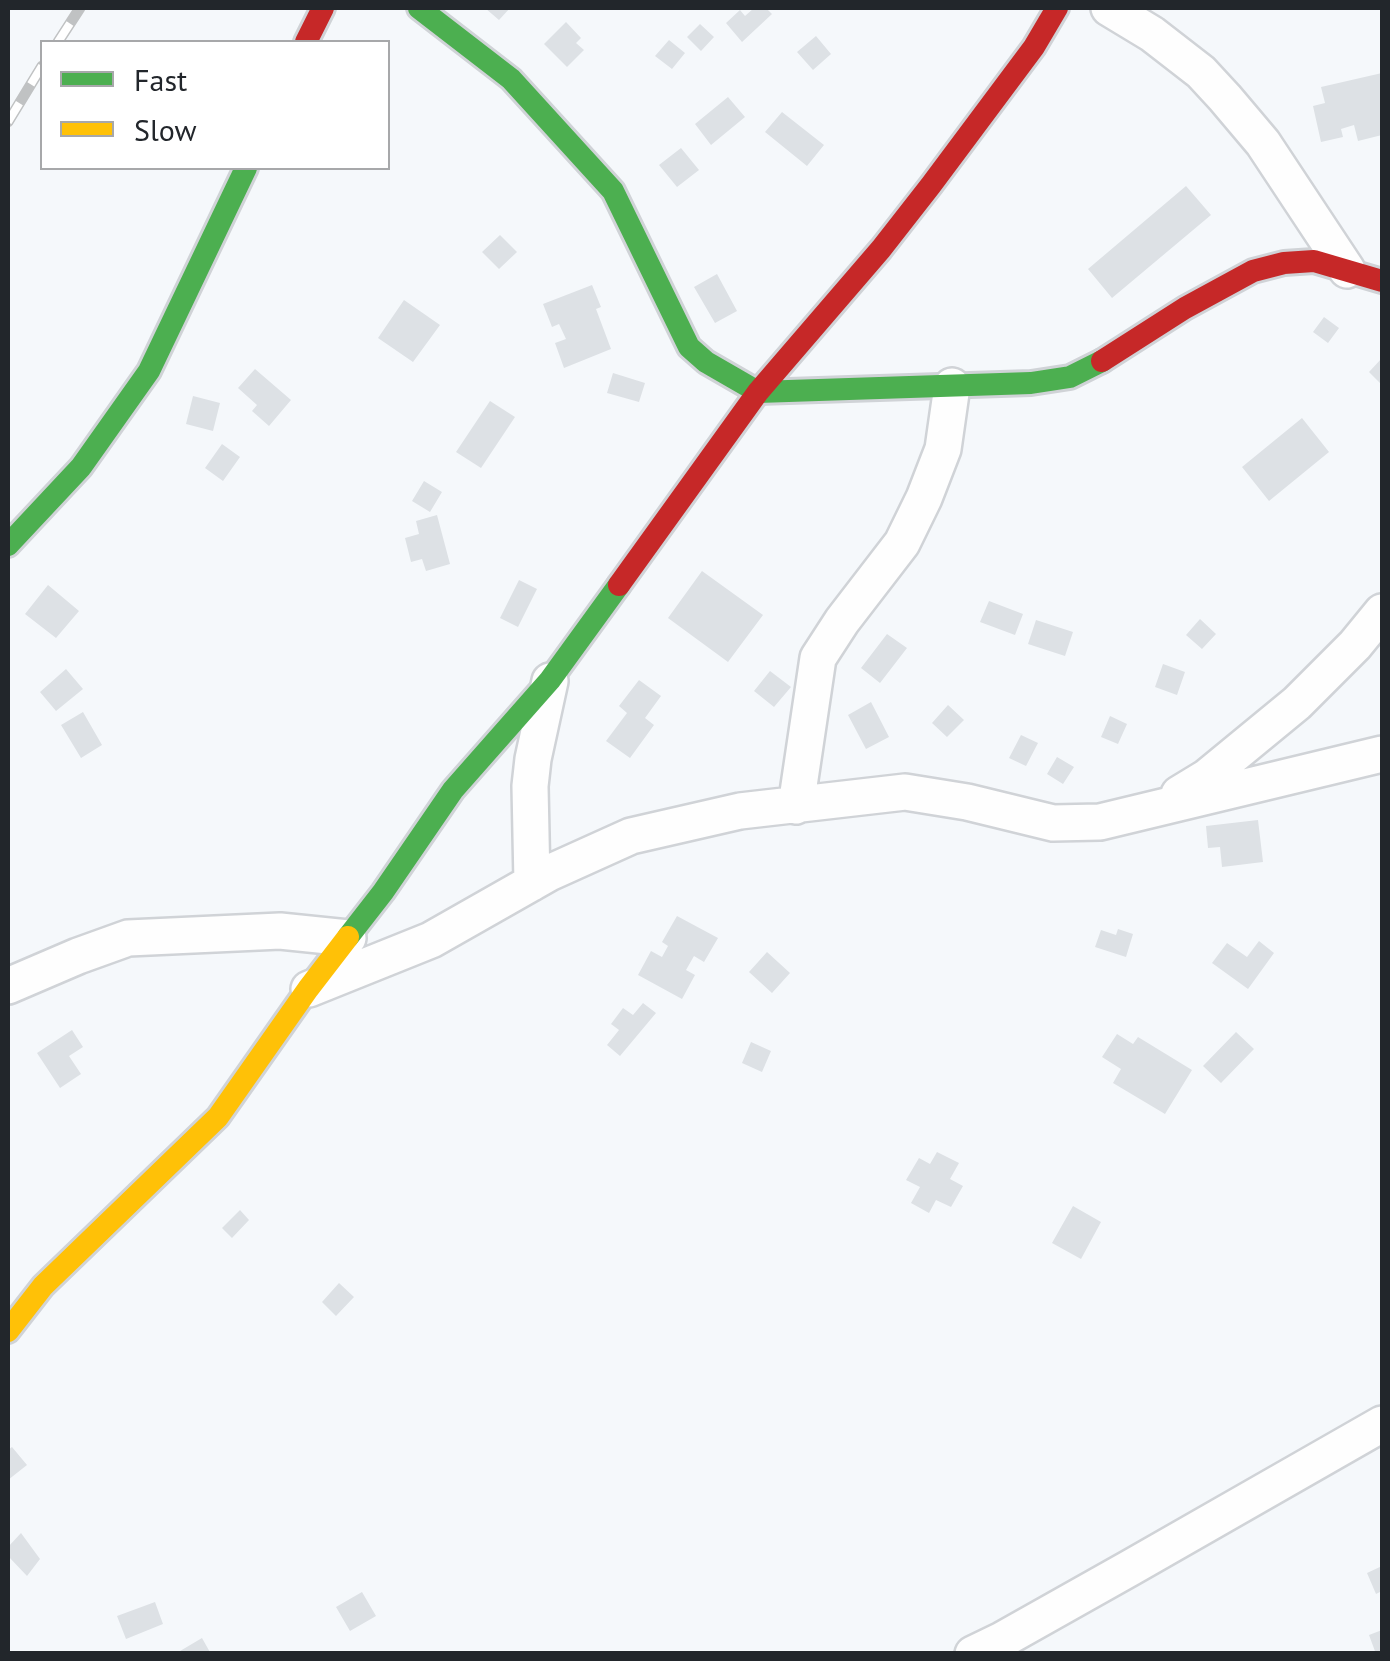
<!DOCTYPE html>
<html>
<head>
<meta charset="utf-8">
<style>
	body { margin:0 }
	#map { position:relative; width:1390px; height:1661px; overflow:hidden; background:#f5f8fb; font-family:"PT Sans",sans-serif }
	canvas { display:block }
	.frame { position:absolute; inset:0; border:10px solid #22262b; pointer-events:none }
	.legend { position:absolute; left:40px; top:40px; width:350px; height:130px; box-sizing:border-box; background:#fff; border:2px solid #a7a8aa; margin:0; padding:12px 18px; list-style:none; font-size:30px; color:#22262b }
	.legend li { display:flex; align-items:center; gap:20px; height:50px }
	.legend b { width:50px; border:2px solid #a7a8aa }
</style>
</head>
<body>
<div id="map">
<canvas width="1390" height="1661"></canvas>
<div class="frame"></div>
<ul class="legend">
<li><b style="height:12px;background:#4caf50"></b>Fast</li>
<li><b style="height:12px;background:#ffc107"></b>Slow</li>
</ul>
</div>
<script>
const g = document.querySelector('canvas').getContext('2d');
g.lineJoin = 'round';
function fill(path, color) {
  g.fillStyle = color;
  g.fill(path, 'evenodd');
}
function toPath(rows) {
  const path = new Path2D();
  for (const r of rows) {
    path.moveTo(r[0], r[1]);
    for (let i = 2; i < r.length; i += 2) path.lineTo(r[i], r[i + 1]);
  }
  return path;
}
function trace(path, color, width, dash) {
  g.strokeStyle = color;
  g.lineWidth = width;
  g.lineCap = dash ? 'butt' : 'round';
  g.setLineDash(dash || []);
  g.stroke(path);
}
const building = toPath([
	[485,8,510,8,499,20],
	[754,8,766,8,772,14,742,42,726,23,740,10,745,16],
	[566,22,581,38,576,43,584,50,567,67,544,44],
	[700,24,714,37,701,51,687,37],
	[816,36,831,54,813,70,797,52],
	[669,40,685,53,672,69,655,56],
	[1382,73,1382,135,1358,141,1354,125,1341,129,1343,137,1321,142,1313,106,1325,103,1321,87],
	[728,97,745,117,711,145,695,124],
	[782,112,824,145,807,166,765,132],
	[681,148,699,170,677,187,659,165],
	[1186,186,1211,215,1112,298,1088,269],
	[500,235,517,252,499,269,482,252],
	[717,274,737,311,715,323,694,287],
	[592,285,601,307,596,309,611,349,564,368,555,343,566,339,559,324,552,327,543,304],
	[404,300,440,325,413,362,378,338],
	[1324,317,1339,328,1328,343,1313,332],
	[1382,358,1382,385,1369,372],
	[255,369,291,400,269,426,252,411,257,405,238,388],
	[613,373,645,383,639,402,607,393],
	[193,396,220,403,213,431,186,424],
	[490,401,515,417,481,468,456,452],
	[1302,418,1329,452,1269,501,1242,467],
	[222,444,240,457,223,481,205,468],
	[424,481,442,492,430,512,412,501],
	[437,515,450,564,426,571,422,559,411,562,405,538,419,534,416,521],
	[702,571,763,615,728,662,668,618],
	[519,580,537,589,518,627,500,618],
	[48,585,79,611,56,638,25,614],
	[989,601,1023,614,1015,635,980,622],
	[1200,619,1216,634,1202,649,1186,635],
	[1036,620,1073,632,1065,656,1028,644],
	[887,634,907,648,880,683,861,668],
	[1163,664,1185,672,1177,695,1155,687],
	[66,669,83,689,56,711,40,692],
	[770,671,791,687,774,707,754,691],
	[639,680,661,696,645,718,654,725,630,758,606,741,627,713,619,706],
	[871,702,889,737,866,749,848,715],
	[948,705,964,720,947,737,932,723],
	[83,712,102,745,81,758,61,725],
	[1110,716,1127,724,1118,744,1101,737],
	[1021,735,1038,743,1026,766,1009,758],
	[1057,757,1074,767,1063,784,1047,774],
	[1258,820,1263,862,1222,867,1220,847,1208,848,1206,826],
	[677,916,718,938,704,962,694,956,686,970,695,975,682,999,638,975,651,951,662,957,668,946,662,942],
	[1118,929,1133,934,1126,957,1095,947,1101,930,1116,935],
	[1259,941,1274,953,1248,989,1212,963,1227,943,1247,957],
	[767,952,790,973,772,993,749,972],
	[643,1003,656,1013,620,1056,607,1045,619,1030,611,1024,623,1008,633,1015],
	[72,1030,83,1047,69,1056,81,1074,60,1088,37,1053],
	[1236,1032,1254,1049,1221,1083,1203,1066],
	[1117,1034,1133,1044,1138,1037,1192,1070,1165,1114,1113,1083,1121,1069,1102,1057],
	[751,1042,771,1051,762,1072,742,1063],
	[937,1152,959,1163,950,1179,963,1186,951,1207,936,1200,929,1213,911,1203,920,1187,906,1180,919,1158,930,1164],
	[1073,1206,1101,1222,1081,1259,1052,1243],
	[240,1210,249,1220,232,1238,222,1228],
	[339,1283,354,1297,336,1316,322,1302],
	[12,1447,27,1465,8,1480,8,1450],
	[21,1533,40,1559,27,1576,8,1556,8,1547],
	[1382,1566,1382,1591,1376,1594,1367,1573],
	[362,1592,376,1616,350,1631,336,1607],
	[155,1602,163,1624,126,1639,117,1616],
	[1382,1630,1382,1654,1376,1654,1369,1635],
	[202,1638,211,1654,175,1654]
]);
const street = toPath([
	[1109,8,1152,34,1201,72,1225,98,1263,143,1347,270],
	[1179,794,1207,777,1297,703,1355,645,1382,612],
	[796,806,818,658,842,621,902,543,924,498,943,449,952,386],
	[532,883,530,786,533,759,550,681],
	[8,986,78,956,128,938,280,931,348,938],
	[309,989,431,940,549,873,631,836,740,811,905,792,967,802,1053,823,1100,822,1382,754],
	[973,1654,1002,1640,1130,1568,1382,1424]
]);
const fast = toPath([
	[419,8,511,79,613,191,689,347,706,362,758,392,1031,383,1070,377,1102,361],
	[8,545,81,467,149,371,246,168],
	[348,937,383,892,453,790,550,680,619,585]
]);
const slow = toPath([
	[8,1331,43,1286,218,1117,308,989,348,937]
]);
const jam = toPath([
	[306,42,323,8],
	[1102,361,1185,308,1253,271,1284,263,1314,261,1382,281],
	[619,585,758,392,881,249,931,185,1034,47,1057,8]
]);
const rail = toPath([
	[58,42,80,8],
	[8,122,42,66]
]);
fill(building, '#dde1e5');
trace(street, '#d0d3d7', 40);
trace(fast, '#d0d3d7', 28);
trace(slow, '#d0d3d7', 28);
trace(jam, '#d0d3d7', 28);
trace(street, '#fefefe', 35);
trace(fast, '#4caf50', 22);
trace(slow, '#ffc107', 22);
trace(jam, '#c62828', 22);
trace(rail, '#c0c2c3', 11);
trace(rail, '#fff', 8, [22]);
</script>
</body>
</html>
